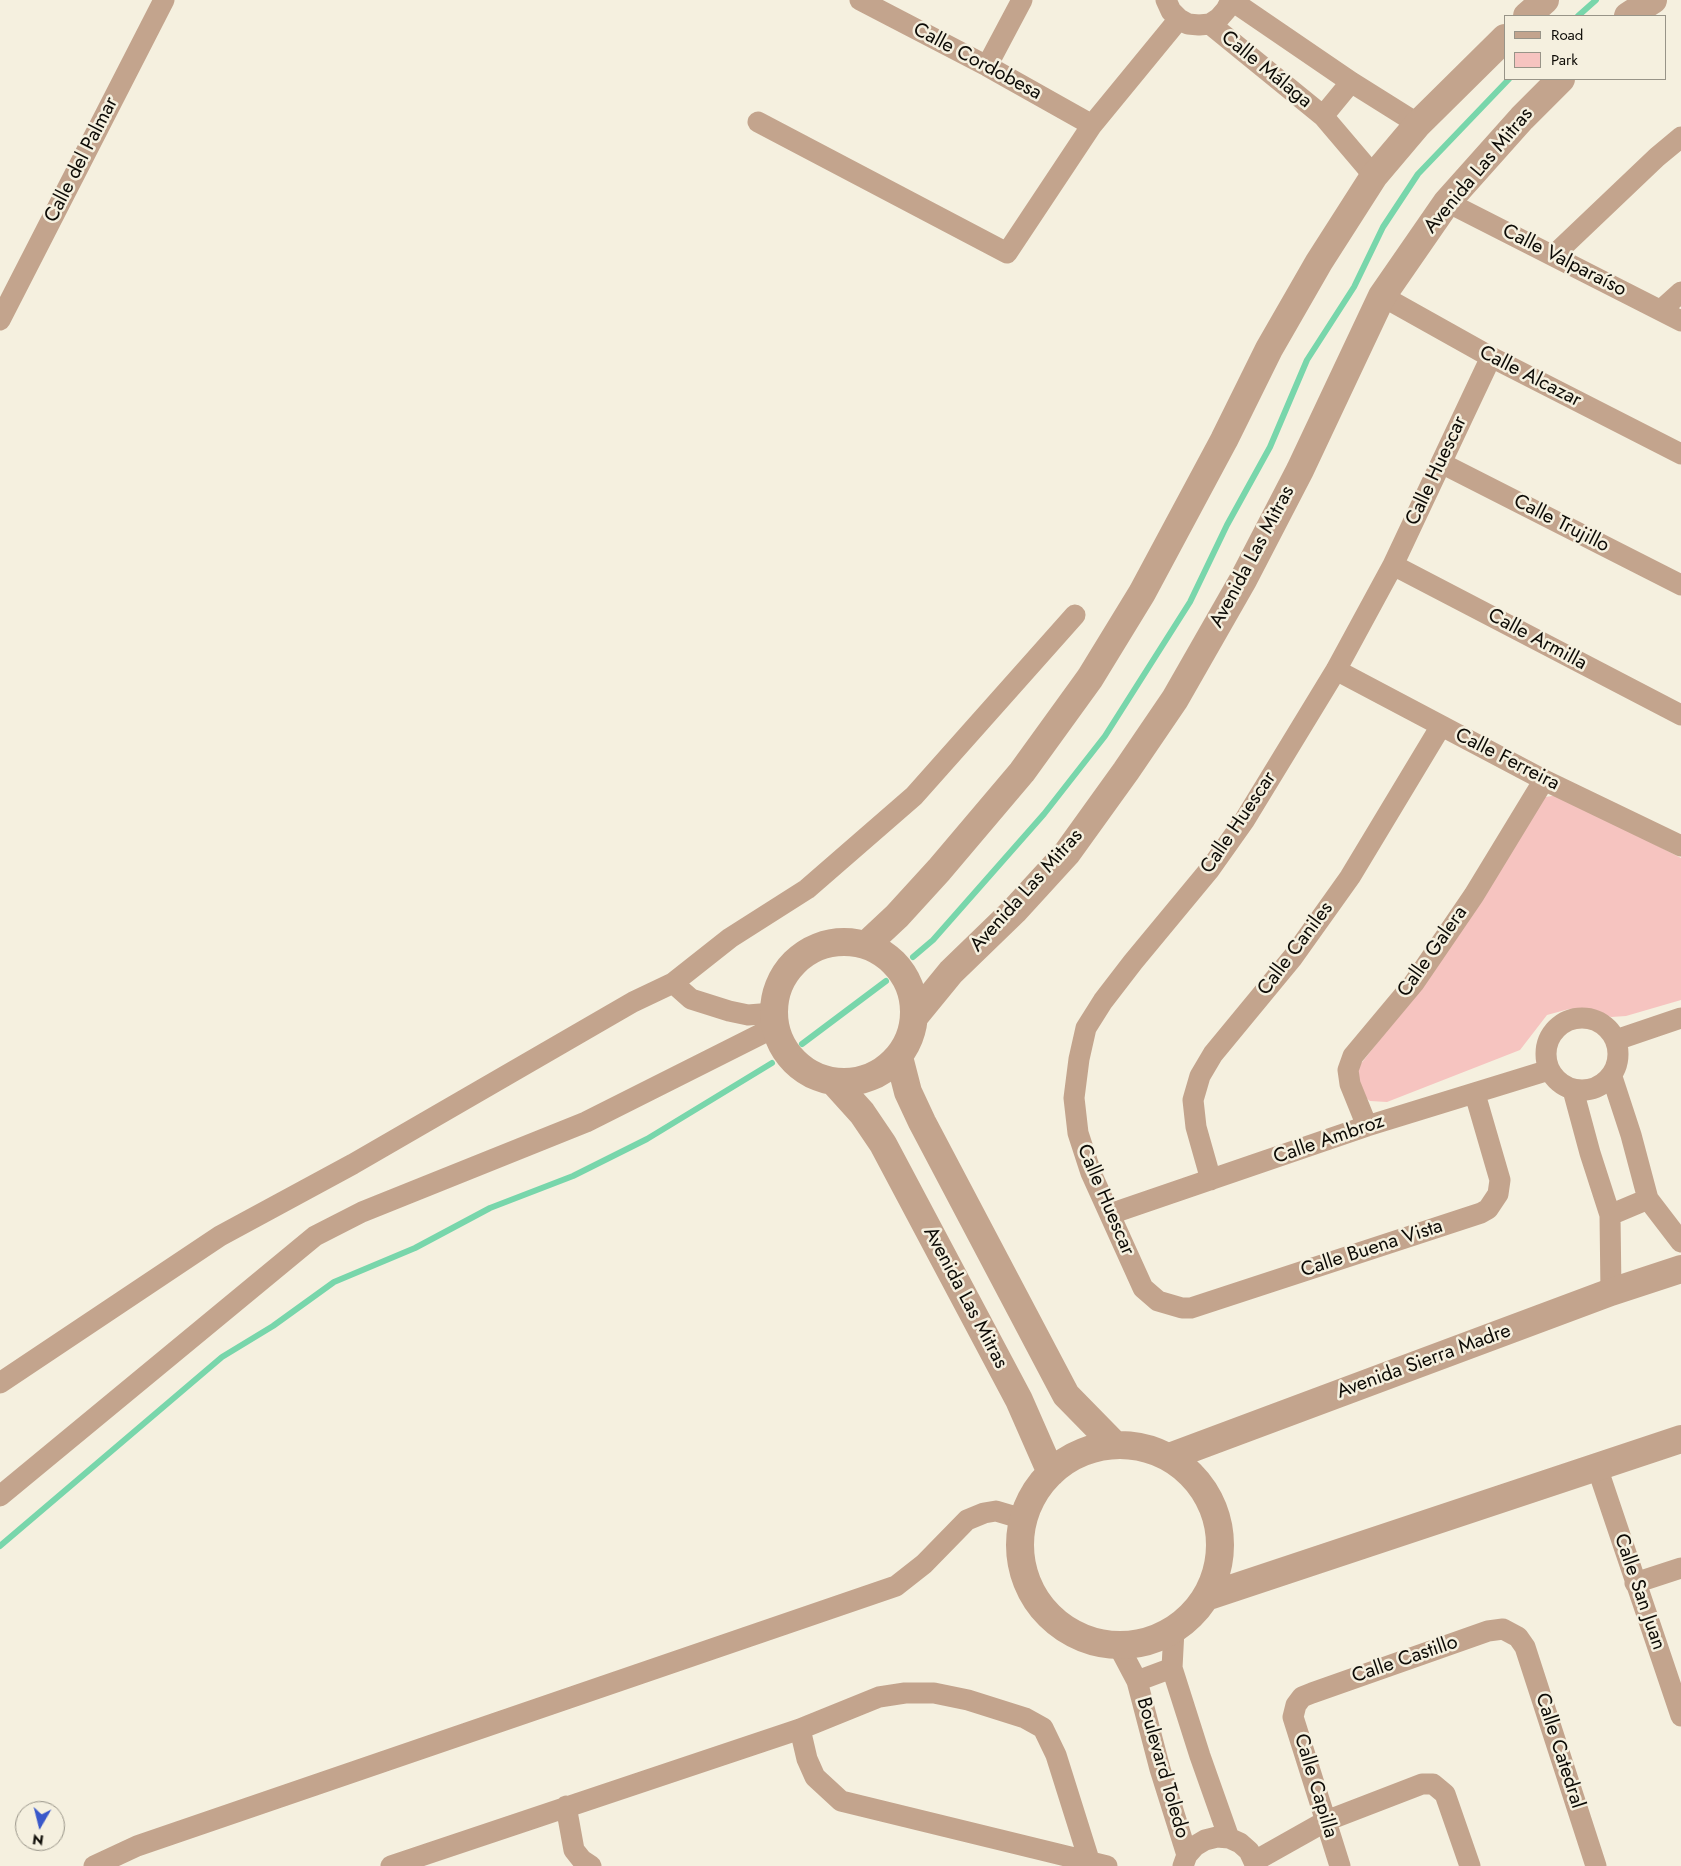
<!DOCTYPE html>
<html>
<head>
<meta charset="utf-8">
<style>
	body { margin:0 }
	#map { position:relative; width:1681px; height:1866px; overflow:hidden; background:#f5f0df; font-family:Jost,sans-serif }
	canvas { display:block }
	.legend { position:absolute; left:1504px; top:15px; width:162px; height:65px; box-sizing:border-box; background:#f5f0df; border:1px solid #989488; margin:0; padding:6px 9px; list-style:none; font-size:15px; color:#0d0b06 }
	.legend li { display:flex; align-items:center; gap:10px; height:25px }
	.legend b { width:25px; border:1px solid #989488 }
	.north { position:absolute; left:15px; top:1801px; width:50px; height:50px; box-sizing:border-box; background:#f5f0df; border:1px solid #989488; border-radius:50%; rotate:188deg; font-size:14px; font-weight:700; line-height:20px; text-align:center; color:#0d0b06 }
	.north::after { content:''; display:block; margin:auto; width:18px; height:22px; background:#3958ca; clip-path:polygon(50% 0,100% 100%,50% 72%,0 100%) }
</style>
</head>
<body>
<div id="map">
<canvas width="1681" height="1866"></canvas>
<ul class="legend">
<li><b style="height:6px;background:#c3a48d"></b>Road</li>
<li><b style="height:14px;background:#f6c4c0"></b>Park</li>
</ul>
<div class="north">N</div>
</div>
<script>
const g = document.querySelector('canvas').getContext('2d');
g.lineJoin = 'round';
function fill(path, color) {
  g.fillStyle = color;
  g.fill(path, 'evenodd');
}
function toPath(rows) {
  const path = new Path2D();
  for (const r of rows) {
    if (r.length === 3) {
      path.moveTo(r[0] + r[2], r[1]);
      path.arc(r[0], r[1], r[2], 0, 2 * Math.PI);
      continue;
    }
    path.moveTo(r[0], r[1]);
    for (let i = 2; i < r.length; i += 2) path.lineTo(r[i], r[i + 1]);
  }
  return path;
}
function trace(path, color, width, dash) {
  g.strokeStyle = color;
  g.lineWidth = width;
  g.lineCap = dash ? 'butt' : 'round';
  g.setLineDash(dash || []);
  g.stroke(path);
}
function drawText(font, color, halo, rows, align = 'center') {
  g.font = font + ' Jost,sans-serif';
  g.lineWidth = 5;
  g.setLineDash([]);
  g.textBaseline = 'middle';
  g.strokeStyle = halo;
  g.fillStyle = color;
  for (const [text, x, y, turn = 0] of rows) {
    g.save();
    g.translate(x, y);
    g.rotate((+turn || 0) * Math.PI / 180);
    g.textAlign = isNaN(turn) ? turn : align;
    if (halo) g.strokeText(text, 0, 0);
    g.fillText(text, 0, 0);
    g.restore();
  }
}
const green = toPath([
	[1559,795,1681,858,1681,1000,1626,1016,1611,1017,1587,1008,1569,1009,1547,1015,1520,1050,1387,1102,1370,1101,1361,1094,1356,1070,1427,979,1545,797]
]);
const stream = toPath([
	[1578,16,1596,0],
	[913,957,933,940,1044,814,1105,736,1190,602,1227,525,1270,447,1307,360,1354,287,1383,227,1418,174,1509,79],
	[802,1044,886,981],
	[0,1546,222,1357,273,1326,334,1282,415,1248,490,1208,573,1176,647,1139,772,1063]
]);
const minor = toPath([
	[860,0,987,66,1092,125],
	[1166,0,1171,11,1179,19,1188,24,1199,25,1210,24,1219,18,1226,10,1231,0],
	[1231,0,1351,82,1418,124],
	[1210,24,1323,116,1374,176],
	[987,66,1022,0],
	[1323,116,1351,82],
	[758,122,1007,253,1092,125,1179,19],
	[1447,202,1681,321],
	[1554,255,1657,157,1681,137],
	[1382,296,1491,357,1681,454],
	[1661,310,1681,292],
	[0,320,164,0],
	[1441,463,1681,585],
	[1393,565,1681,715],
	[1336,670,1544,780,1681,846],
	[673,983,730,938,807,889,914,796,1075,615],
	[1582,1054,36],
	[1616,1040,1681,1018],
	[1612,1077,1631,1135,1648,1199,1681,1242],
	[1573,1090,1590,1153,1610,1215,1611,1292],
	[1475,1094,1500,1180,1498,1194,1488,1209,1481,1213,1191,1308,1182,1308,1158,1301,1143,1288,1091,1173,1078,1133,1074,1098,1079,1059,1086,1028,1103,1001,1133,962,1210,869,1244,821,1336,670,1393,565,1491,357],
	[1367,1126,1350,1084,1348,1070,1353,1056,1414,983,1474,895,1544,780],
	[1211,1180,1196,1127,1193,1100,1200,1076,1213,1054,1293,957,1350,877,1441,726],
	[1110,1214,1367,1126,1549,1070],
	[1610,1215,1648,1199],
	[0,1383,220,1236,353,1164,633,1002,673,983,691,999,729,1011,748,1015,773,1013],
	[1597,1467,1681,1716],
	[0,1496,315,1236,362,1212,586,1122,775,1027],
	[1635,1583,1681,1568],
	[1174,1630,1172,1668,1200,1756,1229,1838],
	[1118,1645,1137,1681,1160,1769,1187,1855],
	[1137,1681,1172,1668],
	[800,1729,807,1759,815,1777,841,1801,1107,1866],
	[566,1806,574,1850,582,1860,591,1866],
	[1255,1861,1326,1821,1422,1784,1433,1784,1445,1794,1470,1866],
	[94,1866,137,1846,896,1586,924,1564,967,1520,984,1513,996,1511,1023,1519],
	[391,1866,800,1729,879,1697,905,1693,934,1693,968,1700,1025,1718,1043,1728,1056,1755,1090,1863],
	[1183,1866,1187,1855,1195,1846,1205,1840,1217,1837,1229,1838,1240,1843,1249,1851,1256,1866],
	[1340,1866,1293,1717,1296,1705,1302,1697,1312,1693,1488,1631,1503,1629,1518,1637,1525,1647,1596,1866]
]);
const tertiary = toPath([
	[1527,16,1545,0],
	[1628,16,1653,0],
	[844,1012,70],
	[866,945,897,916,939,870,1022,772,1090,678,1142,593,1224,440,1269,349,1319,262,1374,176,1418,124,1505,38],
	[915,1016,951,972,1014,911,1067,853,1126,771,1175,699,1243,580,1300,470,1382,296,1447,202,1522,118,1561,79],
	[899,1057,908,1092,922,1122,1066,1395,1115,1445],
	[834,1082,862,1113,883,1144,1019,1400,1051,1473],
	[1120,1545,100],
	[1169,1457,1611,1292,1681,1269],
	[1206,1597,1681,1439]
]);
const streetNames = [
	["Calle Cordobesa",977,62,28],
	["Calle Málaga",1266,70,39],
	["Calle del Palmar",82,160,-63],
	["Avenida Las Mitras",1479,171,-50],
	["Calle Valparaíso",1564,261,27],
	["Calle Alcazar",1530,377,27],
	["Calle Huescar",1437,471,-65],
	["Calle Trujillo",1561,524,27],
	["Avenida Las Mitras",1253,557,-62],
	["Calle Armilla",1537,640,28],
	["Calle Ferreira",1507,760,27],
	["Calle Huescar",1239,823,-56],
	["Avenida Las Mitras",1027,891,-48],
	["Calle Caniles",1296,949,-53],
	["Calle Galera",1433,952,-55],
	["Calle Ambroz",1329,1140,-19],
	["Calle Huescar",1105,1200,67],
	["Calle Buena Vista",1372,1249,-18],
	["Avenida Las Mitras",965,1298,62],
	["Avenida Sierra Madre",1424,1362,-20],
	["Calle San Juan",1639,1592,71],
	["Calle Castillo",1405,1660,-19],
	["Calle Catedral",1559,1751,72],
	["Boulevard Toledo",1162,1768,74],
	["Calle Capilla",1315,1786,73]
];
fill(green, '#f6c4c0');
trace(stream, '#78d6ab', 6);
trace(minor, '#c3a48d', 21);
trace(tertiary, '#c3a48d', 28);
drawText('20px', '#0d0b06', '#f5f0df', streetNames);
</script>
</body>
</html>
